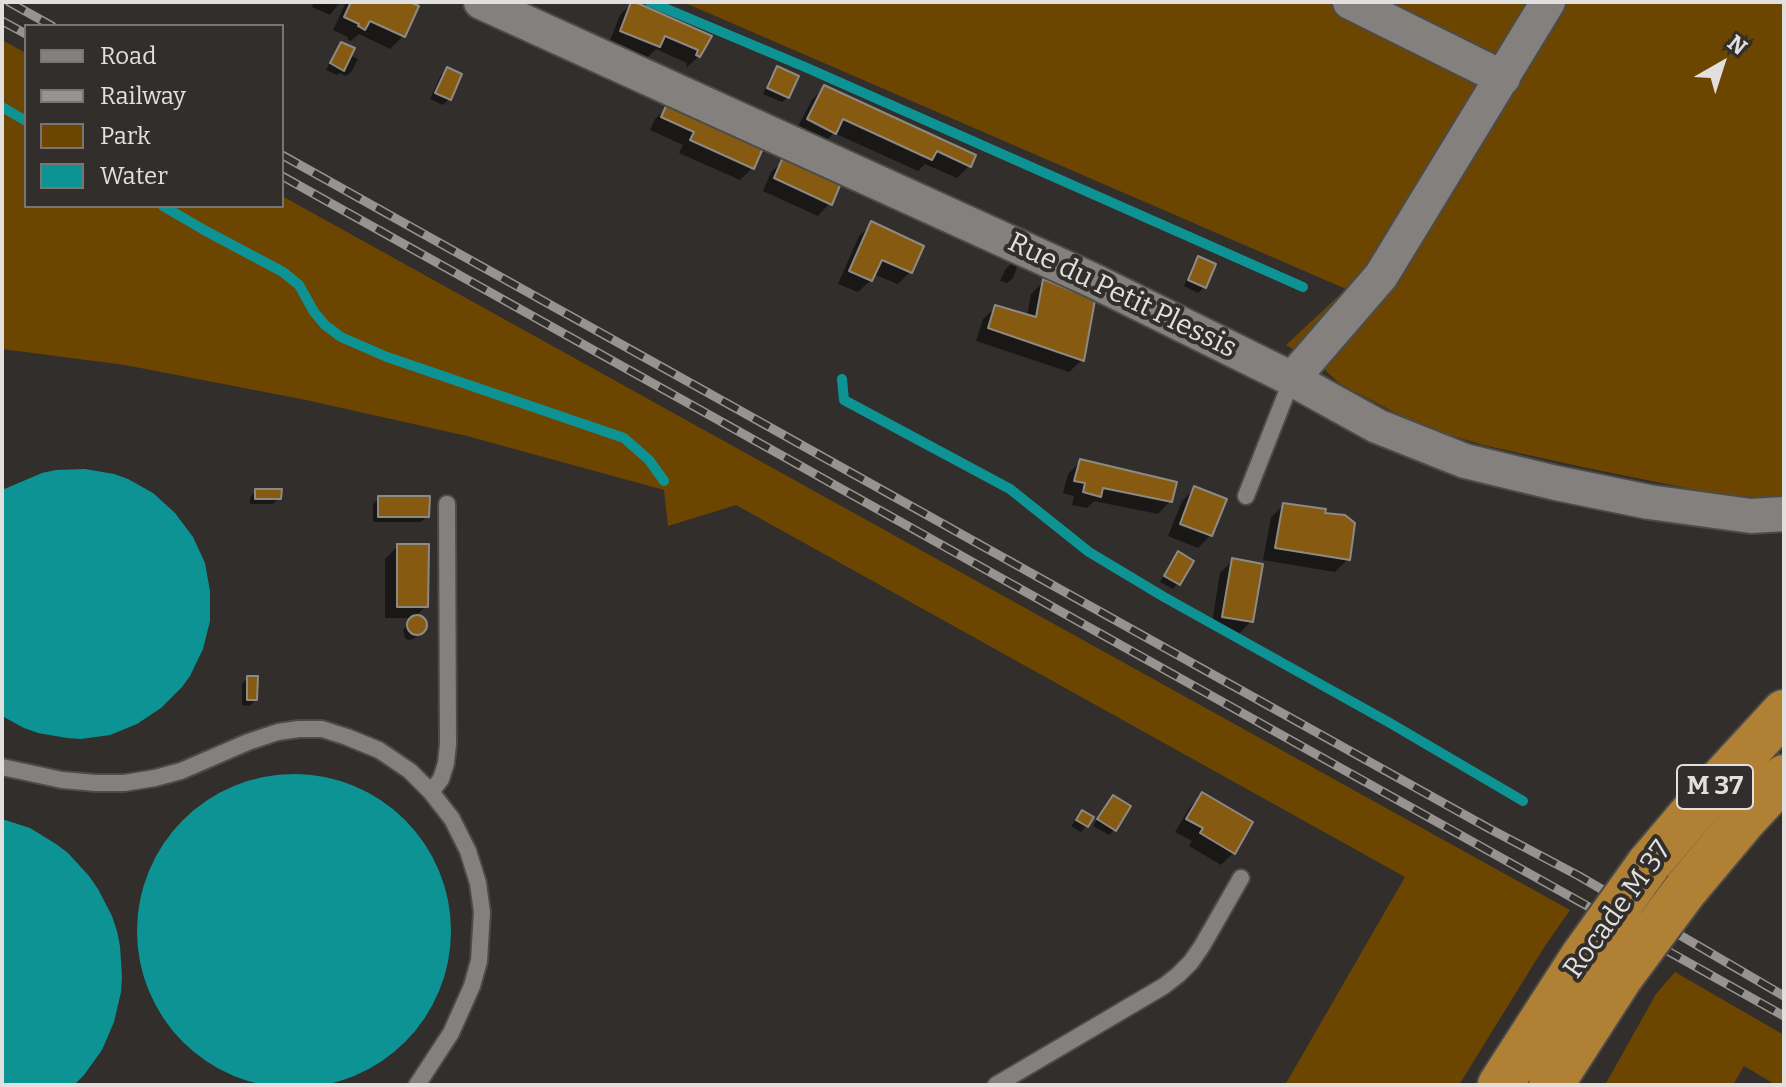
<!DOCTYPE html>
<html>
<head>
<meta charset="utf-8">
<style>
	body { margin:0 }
	#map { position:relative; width:1786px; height:1087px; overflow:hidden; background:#312e2b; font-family:Bitter,serif }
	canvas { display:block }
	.frame { position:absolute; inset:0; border:4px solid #e2e0de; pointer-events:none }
	.legend { position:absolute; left:24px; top:24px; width:260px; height:184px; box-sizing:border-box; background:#312e2b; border:2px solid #787573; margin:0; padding:10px 14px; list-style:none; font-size:24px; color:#e2e0de }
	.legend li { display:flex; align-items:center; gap:16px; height:40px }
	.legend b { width:40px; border:2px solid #787573 }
	.north { position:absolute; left:1682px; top:24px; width:80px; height:80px; -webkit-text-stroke:6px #312e2b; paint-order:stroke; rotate:39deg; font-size:22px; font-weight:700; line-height:32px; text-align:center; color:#e2e0de }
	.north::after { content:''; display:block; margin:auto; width:28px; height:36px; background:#e2e0de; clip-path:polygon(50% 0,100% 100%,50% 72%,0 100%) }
</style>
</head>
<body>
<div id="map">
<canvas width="1786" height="1087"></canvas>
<div class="frame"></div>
<ul class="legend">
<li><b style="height:10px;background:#83807d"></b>Road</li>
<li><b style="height:10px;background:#969391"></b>Railway</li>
<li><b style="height:22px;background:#6c4601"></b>Park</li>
<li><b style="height:22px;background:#0e9395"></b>Water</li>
</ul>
<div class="north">N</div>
</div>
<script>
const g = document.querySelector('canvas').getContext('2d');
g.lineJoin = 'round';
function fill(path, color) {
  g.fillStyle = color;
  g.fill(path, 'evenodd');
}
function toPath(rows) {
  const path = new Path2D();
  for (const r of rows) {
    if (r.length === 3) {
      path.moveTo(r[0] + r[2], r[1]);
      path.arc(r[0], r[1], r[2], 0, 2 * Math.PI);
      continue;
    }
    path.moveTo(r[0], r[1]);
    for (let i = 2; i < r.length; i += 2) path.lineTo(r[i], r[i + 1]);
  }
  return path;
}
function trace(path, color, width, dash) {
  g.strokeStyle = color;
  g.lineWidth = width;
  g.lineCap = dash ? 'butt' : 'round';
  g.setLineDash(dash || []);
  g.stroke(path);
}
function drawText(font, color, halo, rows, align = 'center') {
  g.font = font + ' Bitter,serif';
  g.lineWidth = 8;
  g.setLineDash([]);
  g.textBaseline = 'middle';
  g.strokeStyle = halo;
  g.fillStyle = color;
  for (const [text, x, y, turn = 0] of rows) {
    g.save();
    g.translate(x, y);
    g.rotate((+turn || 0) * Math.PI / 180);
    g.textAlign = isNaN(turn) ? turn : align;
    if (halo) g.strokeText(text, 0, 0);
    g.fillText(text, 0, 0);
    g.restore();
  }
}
const green = toPath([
	[683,2,1784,2,1784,500,1711,493,1587,468,1483,445,1447,434,1409,420,1340,384,1327,372,1325,368,1286,345,1346,289],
	[2,40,26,53,26,206,282,206,282,196,1570,910,1543,949,1459,1085,1285,1085,1405,877,736,505,668,526,664,490,467,436,306,400,125,365,2,349],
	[1675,972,1784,1035,1784,1085,1776,1085,1744,1066,1733,1085,1605,1085,1656,994]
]);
const water = toPath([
	[85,469,114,474,128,479,153,493,175,513,193,537,205,563,210,591,210,621,203,649,190,676,182,687,161,708,137,724,110,735,81,739,67,738,38,733,24,728,2,716,2,490,42,473,56,470],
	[294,931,157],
	[2,819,30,828,56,844,68,853,89,876,98,889,112,916,117,931,120,946,122,977,121,992,114,1022,102,1050,84,1075,74,1085,2,1085]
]);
const shadow = toPath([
	[314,2,340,2,330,15,312,7],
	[346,2,405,2,416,7,403,36,390,49,359,34,351,41,347,39,348,37,333,30],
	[632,3,709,37,699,56,686,68,687,63,656,49,646,59,609,43,620,15],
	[342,44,350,55,358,59,352,71,346,76,339,73,337,75,326,70,336,50],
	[777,69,788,97,782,102,763,94,771,75],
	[447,70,449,99,443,105,430,99,441,75],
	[824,87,969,166,957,178,925,164,918,171,834,133,822,145,795,132,812,100],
	[668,107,752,168,740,180,679,153,683,145,650,130,655,119],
	[784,160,830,203,818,216,763,191,771,172],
	[872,224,910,272,898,284,873,274,871,280,858,292,838,284,859,236],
	[1199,258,1213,265,1204,287,1198,293,1184,286,1193,264],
	[1011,264,1017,267,1013,278,1007,283,1000,281,1005,270],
	[1043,282,1082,360,1069,372,976,341,983,319,996,307,1027,316,1031,294],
	[1080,462,1170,501,1158,514,1094,501,1087,508,1072,505,1074,496,1063,493,1068,474],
	[1195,488,1211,535,1198,548,1168,536,1182,501],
	[256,491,279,498,273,504,250,504,250,497],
	[379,498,427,516,421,522,373,522,373,504],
	[1284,505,1348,559,1335,572,1263,560,1271,517],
	[398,546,426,606,417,615,424,622,424,628,414,639,408,640,405,638,403,630,413,618,385,618,385,559],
	[1178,554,1178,583,1173,589,1160,582,1172,559],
	[1233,560,1251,621,1239,634,1211,629,1220,573],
	[248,678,255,700,250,706,242,705,242,684],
	[1202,795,1233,853,1221,865,1189,846,1192,841,1175,832,1190,807],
	[1107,804,1115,829,1109,835,1093,826],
	[1082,812,1086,826,1081,832,1071,826]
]);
const stream = toPath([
	[650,2,805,67,1303,287],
	[2,107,26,121],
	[163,206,204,230,283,272,299,285,314,312,325,325,341,337,387,357,624,438,649,460,664,481],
	[842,379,844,400,1010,489,1089,552,1164,597,1390,723,1523,801]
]);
const building = toPath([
	[351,2,410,2,419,6,405,37,370,21,365,30,358,26,359,24,344,17,351,2],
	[631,2,635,2,712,36,700,57,696,55,698,50,665,36,660,47,620,31,631,2],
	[341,42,355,48,344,71,330,63,341,42],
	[777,66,799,76,789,98,767,88,777,66],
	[447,67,462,74,451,100,435,93,447,67],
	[824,85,976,155,971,167,937,151,932,160,843,119,836,134,807,119,824,85],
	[667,104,763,148,754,169,690,140,694,132,661,117,667,104],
	[783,157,841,183,832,205,774,178,783,157],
	[871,221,924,246,912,273,882,260,872,281,849,271,871,221],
	[1198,256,1216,264,1206,288,1188,280,1198,256],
	[1043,279,1095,300,1084,361,988,328,995,305,1036,317,1043,279],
	[1080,459,1177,482,1172,502,1103,488,1101,497,1083,492,1085,483,1074,481,1080,459],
	[1194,486,1227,499,1212,536,1180,524,1194,486],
	[255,489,282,489,281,499,255,499,255,489],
	[378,496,430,496,429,517,378,517,378,496],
	[1283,503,1326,509,1325,513,1345,515,1355,523,1350,560,1275,548,1283,503],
	[397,544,429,544,428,607,397,607,397,544],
	[1178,551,1194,561,1180,585,1164,576,1178,551],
	[1232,558,1263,564,1253,622,1222,617,1232,558],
	[417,625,10],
	[247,676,258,676,257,700,247,700,247,676],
	[1202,792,1253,822,1235,854,1200,833,1203,828,1186,819,1202,792],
	[1113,795,1131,806,1116,831,1097,819,1113,795],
	[1082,810,1094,817,1088,827,1076,820,1082,810]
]);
const service = toPath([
	[1246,496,1292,379],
	[2,767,62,780,96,783,124,783,155,778,181,771,248,742,278,732,299,729,322,729,347,737,379,750,410,771,431,792,452,819,468,851,478,883,482,912,479,961,472,986,451,1033,417,1085],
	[431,792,441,779,446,763,448,744,447,504],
	[996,1085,1164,986,1178,975,1191,962,1202,946,1241,878]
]);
const minor = toPath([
	[481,2,1092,280,1292,379,1377,426,1465,461,1556,483,1649,502,1751,516,1784,514],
	[1350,2,1503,78],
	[1292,379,1381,276,1548,2]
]);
const trunk = toPath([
	[1648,865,1703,800,1784,712],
	[1686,889,1743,821,1784,777],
	[1500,1085,1583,956],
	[1551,1085,1620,978]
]);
const rail = toPath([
	[9,2,52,26],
	[2,21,26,34],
	[282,155,1201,668,1490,829,1579,876,1784,996],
	[282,176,1784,1016]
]);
const trunkBridge = toPath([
	[1583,956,1648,865],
	[1620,978,1686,889]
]);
const shields = [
	[1715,787,76]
];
const shieldNames = [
	["M 37",1715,787]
];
const streetNames = [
	["Rue du Petit Plessis",1122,296,26],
	["Rocade M 37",1618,910,-54]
];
fill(green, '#6c4601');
fill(water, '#0e9395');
fill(shadow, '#0007');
trace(stream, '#0e9395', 10);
fill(building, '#865a11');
trace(building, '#8d8a86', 2);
trace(service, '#4d4b49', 20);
trace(minor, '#4d4b49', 38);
trace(trunk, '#4d4b49', 48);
trace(service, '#83807d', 16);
trace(minor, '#83807d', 34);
trace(trunk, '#b08035', 44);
trace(rail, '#969391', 9);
trace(rail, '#312e2b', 6, [18]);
trace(trunkBridge, '#4d4b49', 48, []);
trace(trunkBridge, '#b08035', 44);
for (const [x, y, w] of shields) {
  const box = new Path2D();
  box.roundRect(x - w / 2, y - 22, w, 44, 6);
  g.fillStyle = '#312e2b';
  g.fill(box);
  trace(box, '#e2e0de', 2);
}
drawText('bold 26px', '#e2e0de', null, shieldNames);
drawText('28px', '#e2e0de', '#312e2b', streetNames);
</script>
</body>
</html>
